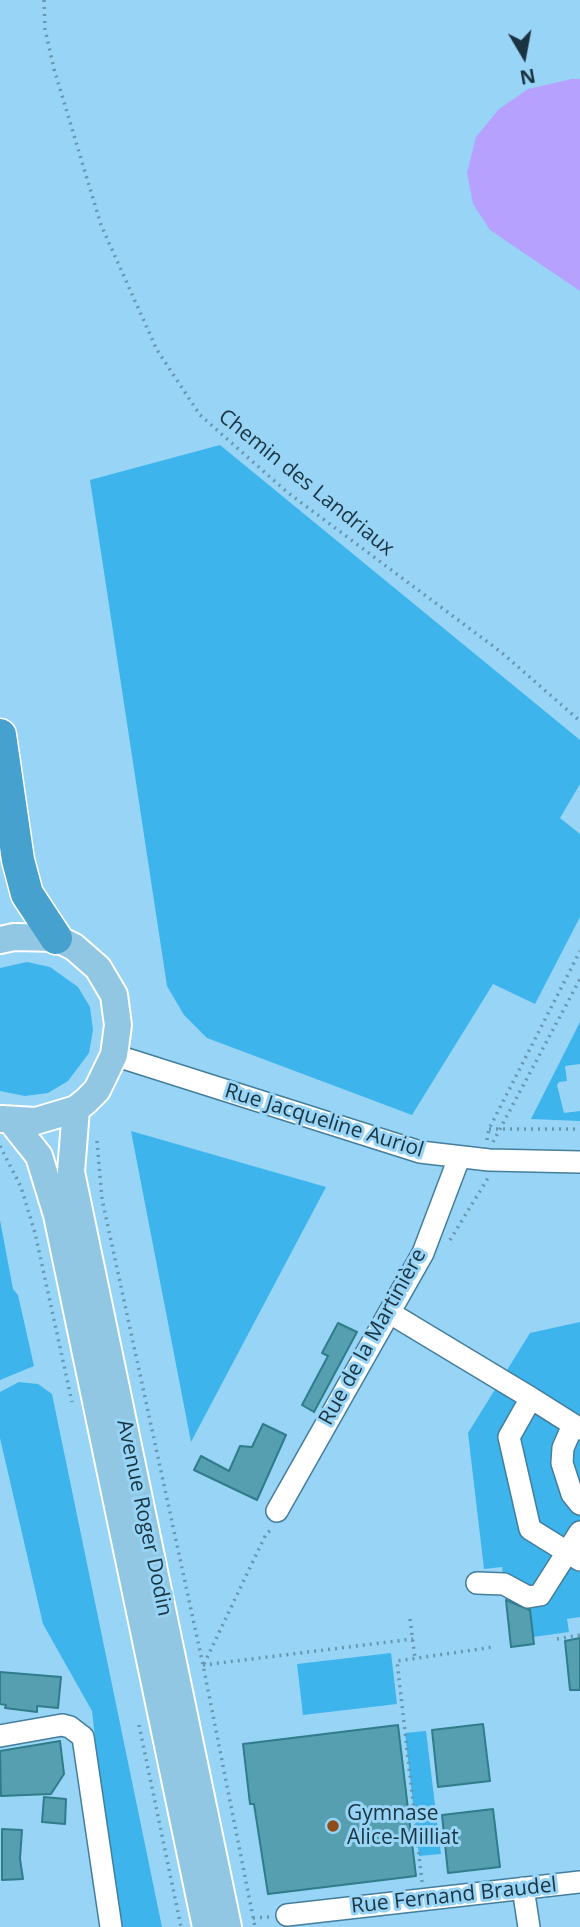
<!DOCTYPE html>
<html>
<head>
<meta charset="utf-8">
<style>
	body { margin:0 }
	#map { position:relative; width:580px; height:1927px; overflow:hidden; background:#98d4f6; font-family:"Open Sans",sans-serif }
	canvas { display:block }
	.north { position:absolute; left:489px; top:21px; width:70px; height:70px; -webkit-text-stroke:5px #98d4f6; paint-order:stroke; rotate:170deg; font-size:19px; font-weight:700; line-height:28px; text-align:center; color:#1b3441 }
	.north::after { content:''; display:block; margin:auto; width:24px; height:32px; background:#1b3441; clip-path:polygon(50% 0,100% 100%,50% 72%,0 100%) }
</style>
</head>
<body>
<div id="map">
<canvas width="580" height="1927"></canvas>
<div class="north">N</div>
</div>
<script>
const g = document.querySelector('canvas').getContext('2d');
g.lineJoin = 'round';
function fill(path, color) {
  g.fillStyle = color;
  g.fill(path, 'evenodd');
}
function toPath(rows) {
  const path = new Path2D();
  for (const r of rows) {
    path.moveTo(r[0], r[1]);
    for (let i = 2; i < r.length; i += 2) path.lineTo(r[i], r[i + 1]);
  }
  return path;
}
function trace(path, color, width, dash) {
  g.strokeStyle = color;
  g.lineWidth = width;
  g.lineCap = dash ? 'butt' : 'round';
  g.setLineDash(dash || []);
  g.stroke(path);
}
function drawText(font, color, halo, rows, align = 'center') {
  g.font = font + ' "Open Sans",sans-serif';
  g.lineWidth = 6;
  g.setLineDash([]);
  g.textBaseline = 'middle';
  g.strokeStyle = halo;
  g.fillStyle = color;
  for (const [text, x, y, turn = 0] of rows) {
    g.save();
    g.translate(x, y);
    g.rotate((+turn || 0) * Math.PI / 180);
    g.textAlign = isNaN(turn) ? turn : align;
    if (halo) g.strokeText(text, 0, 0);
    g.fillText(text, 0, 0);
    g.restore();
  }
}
const green = toPath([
	[220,445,580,740,580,784,560,818,580,834,580,917,535,1004,493,984,412,1115,207,1038,184,1015,167,986,90,480],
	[27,962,50,967,78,987,90,1007,93,1030,89,1053,68,1081,48,1093,25,1096,0,1091,0,968],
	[580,1022,580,1064,565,1066,567,1081,559,1082,557,1085,564,1113,580,1111,580,1121,531,1119],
	[131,1131,326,1187,191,1442],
	[0,1220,13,1289,18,1295,34,1366,0,1380],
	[580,1322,580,1617,567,1619,569,1632,533,1637,534,1644,511,1647,502,1567,484,1569,468,1433,530,1333],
	[19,1382,38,1384,52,1394,162,1927,116,1927,92,1711,43,1624,0,1438,0,1392],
	[391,1653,397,1704,303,1715,297,1664],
	[426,1731,441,1854,419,1856,405,1733]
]);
const water = toPath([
	[572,79,580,79,580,291,490,230,473,204,467,173,476,137,499,109,528,89]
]);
const building = toPath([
	[338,1323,357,1332,314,1412,302,1405,328,1356,322,1353,338,1323],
	[263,1424,286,1435,257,1500,194,1470,201,1456,229,1471,240,1446,252,1447,263,1424],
	[506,1600,530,1610,534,1644,511,1647,506,1600],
	[580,1638,580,1690,570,1690,565,1641,580,1638],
	[0,1672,61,1677,58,1708,37,1706,37,1712,5,1708,6,1705,0,1704,0,1672],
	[483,1724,490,1781,438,1787,432,1730,483,1724],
	[398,1725,416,1876,268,1894,254,1804,250,1804,243,1744,398,1725],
	[60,1741,64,1774,51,1794,1,1796,0,1751,60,1741],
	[44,1797,66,1799,65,1824,42,1822,44,1797],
	[493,1809,500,1867,448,1873,442,1815,493,1809],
	[2,1829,22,1830,20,1859,23,1879,2,1880,2,1829]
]);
const path = toPath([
	[44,0,45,29,54,69,101,225,157,350,200,415,287,492,501,652,580,721],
	[489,1129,580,1129],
	[487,1140,489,1129,580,951],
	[97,1141,102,1199,203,1665,255,1927],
	[493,1142,580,979],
	[0,1146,21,1187,35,1233,72,1402],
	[450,1240,488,1178],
	[410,1619,415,1658],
	[557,1639,580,1635],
	[204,1664,266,1534,273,1528],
	[203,1665,413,1639],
	[139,1725,181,1927],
	[422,1882,397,1661,493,1647],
	[253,1918,269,1917]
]);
const minor = toPath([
	[114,1055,420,1152,489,1160,580,1162],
	[390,1313,531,1398],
	[573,1425,563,1448,562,1463,572,1494,580,1504],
	[580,1429,531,1398,509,1437,530,1529,580,1560],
	[277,1511,423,1253,459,1158],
	[477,1583,504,1584,528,1597,540,1595,580,1532],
	[0,1736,62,1725,70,1727,83,1737,111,1927],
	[523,1888,529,1927],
	[287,1915,580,1882]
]);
const major = toPath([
	[0,940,14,937,56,938,74,947,98,968,114,995,118,1025,114,1055,97,1090,86,1101,76,1109,36,1121,2,1119],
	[76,1109,71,1172,228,1927],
	[12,1122,39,1156,57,1215,206,1927]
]);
const highway = toPath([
	[0,735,18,860,27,894,56,938]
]);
const markers = [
	[333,1826,7,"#8e4c19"]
];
const streetNames = [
	["Chemin des Landriaux",306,483,39],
	["Rue Jacqueline Auriol",324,1121,17],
	["Rue de la Martinière",373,1337,-61],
	["Avenue Roger Dodin",144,1518,78],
	["Rue Fernand Braudel",454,1896,-6]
];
const poiNames = [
	["Gymnase",347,1814],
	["Alice-Milliat",347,1838]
];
fill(green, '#3db4ec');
fill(water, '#b7a1fe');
fill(building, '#559fb0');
trace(building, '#2f7c8b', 2);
trace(minor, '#437e9c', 24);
trace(major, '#fff', 30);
trace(highway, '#fff', 35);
trace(path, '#6796af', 3.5, [2, 5]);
trace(minor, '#fff', 21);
trace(major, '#91c7e2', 26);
trace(highway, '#47a1ce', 32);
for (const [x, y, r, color] of markers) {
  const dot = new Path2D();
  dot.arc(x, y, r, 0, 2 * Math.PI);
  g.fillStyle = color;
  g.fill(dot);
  trace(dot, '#98d4f6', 2.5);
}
drawText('21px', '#1b3441', '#98d4f6', streetNames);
drawText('21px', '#1b3441', '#98d4f6', poiNames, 'left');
</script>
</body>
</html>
